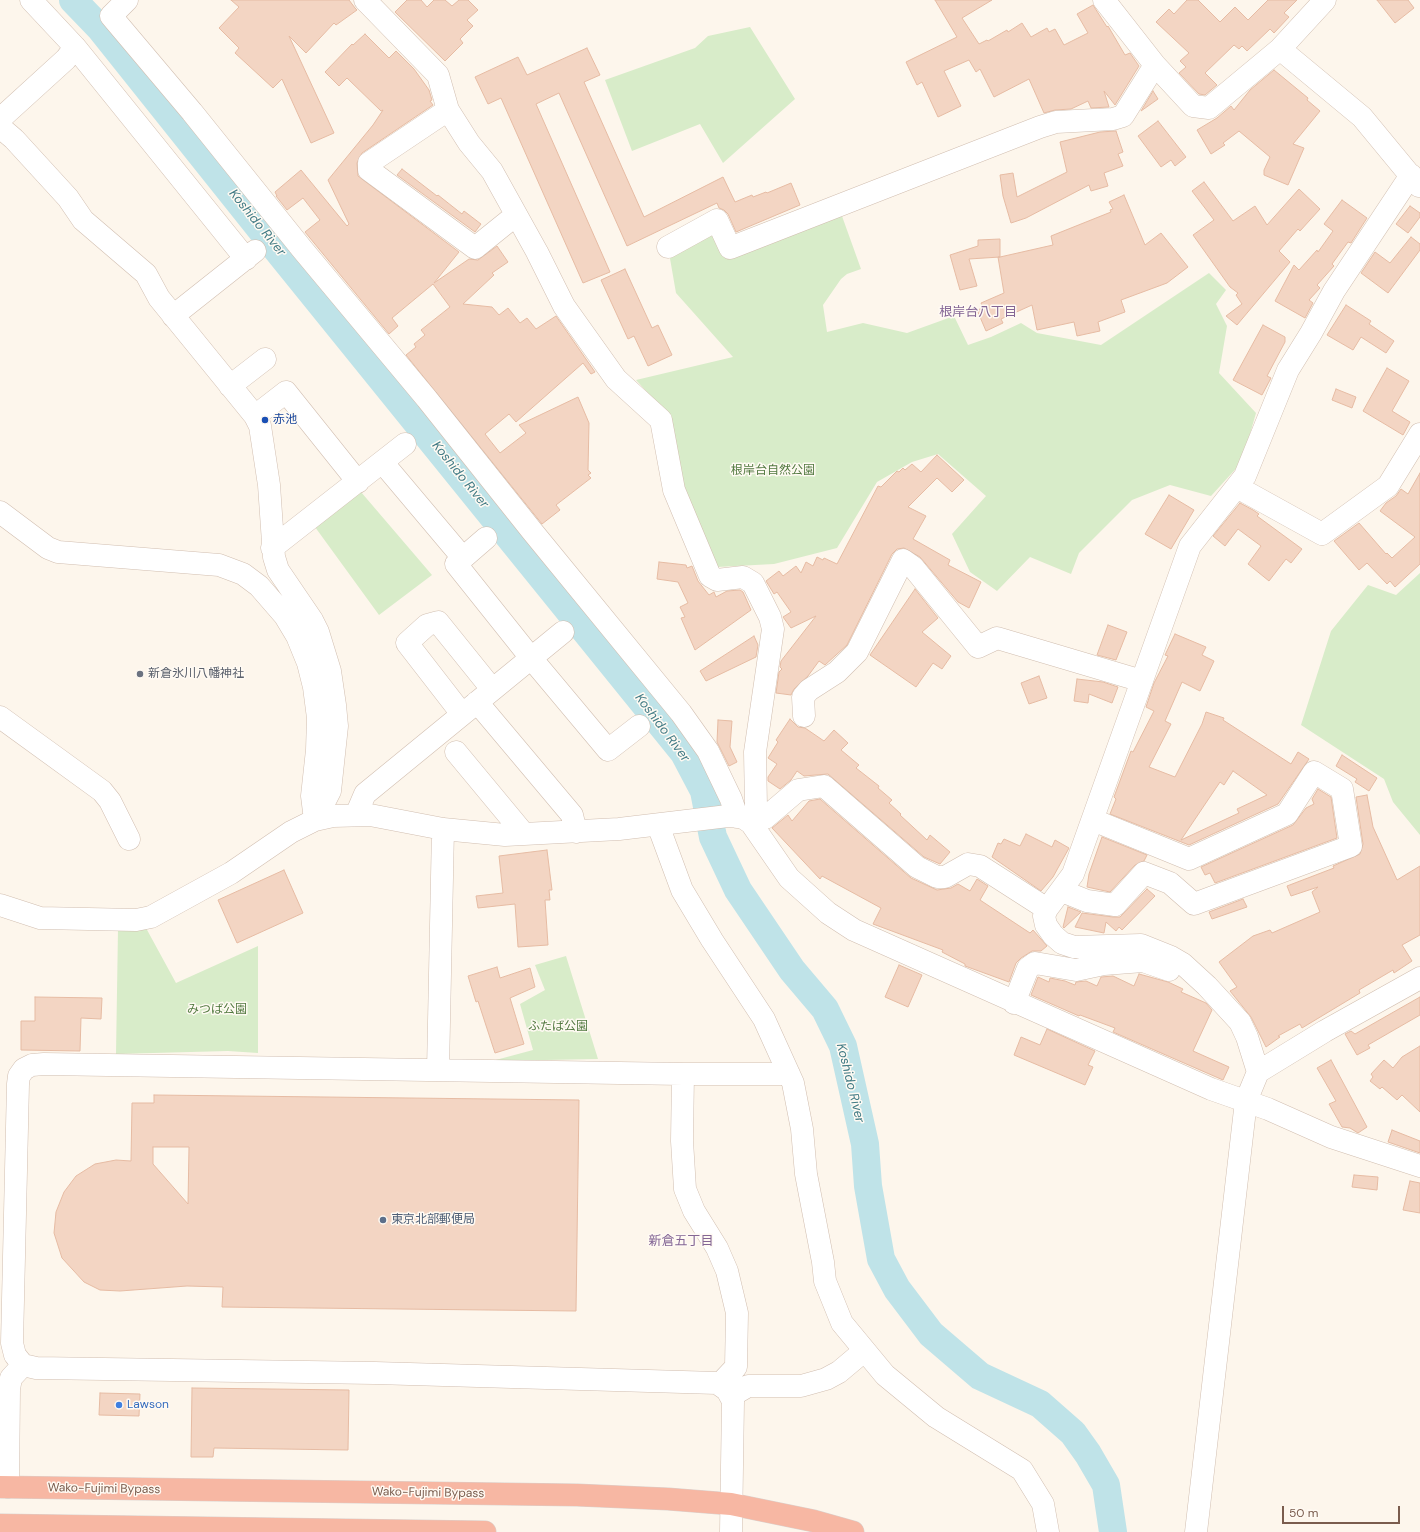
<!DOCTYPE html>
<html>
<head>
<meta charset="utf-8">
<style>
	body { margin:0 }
	#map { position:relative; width:1420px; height:1532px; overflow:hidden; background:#fdf6ec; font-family:"DM Sans",sans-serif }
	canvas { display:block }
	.scale { position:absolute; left:1282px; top:1506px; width:118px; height:18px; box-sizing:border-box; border:2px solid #7a5c4d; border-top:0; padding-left:5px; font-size:12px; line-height:14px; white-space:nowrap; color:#7a5c4d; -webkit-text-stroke:3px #fffaf3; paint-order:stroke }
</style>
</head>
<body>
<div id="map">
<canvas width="1420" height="1532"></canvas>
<div class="scale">50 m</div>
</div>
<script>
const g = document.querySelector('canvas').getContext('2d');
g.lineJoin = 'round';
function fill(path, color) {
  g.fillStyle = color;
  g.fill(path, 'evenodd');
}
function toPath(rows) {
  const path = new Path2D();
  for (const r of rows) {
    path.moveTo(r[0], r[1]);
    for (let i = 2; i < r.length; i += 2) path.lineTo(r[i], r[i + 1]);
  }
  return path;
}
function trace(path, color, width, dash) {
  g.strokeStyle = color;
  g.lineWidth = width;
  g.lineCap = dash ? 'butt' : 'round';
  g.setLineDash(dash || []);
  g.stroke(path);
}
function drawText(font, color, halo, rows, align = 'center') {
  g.font = font + ' "DM Sans","Noto Sans JP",sans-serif';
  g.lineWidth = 3;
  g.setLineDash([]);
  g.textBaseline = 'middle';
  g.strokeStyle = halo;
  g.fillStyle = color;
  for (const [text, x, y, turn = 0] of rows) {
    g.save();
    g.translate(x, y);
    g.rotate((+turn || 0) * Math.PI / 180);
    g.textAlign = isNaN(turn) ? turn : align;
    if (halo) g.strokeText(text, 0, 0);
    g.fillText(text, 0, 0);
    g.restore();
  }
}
const green = toPath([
	[750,27,795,99,723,163,700,124,632,151,605,80,695,48,708,36],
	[838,205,861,269,847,274,841,279,823,305,827,332,863,323,907,333,954,316,968,345,991,337,1021,323,1037,333,1101,345,1209,273,1226,290,1216,304,1227,326,1219,373,1256,413,1242,462,1211,496,1170,485,1132,500,1079,553,1071,574,1030,557,997,591,970,572,952,534,986,496,938,454,912,462,877,482,837,548,774,564,717,567,684,487,669,416,636,380,733,357,676,293,668,247,717,220,730,247],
	[361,492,432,575,379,615,315,527],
	[1420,573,1420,835,1393,802,1384,779,1301,725,1331,631,1368,585,1396,595],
	[146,928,176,983,258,946,258,1053,228,1051,116,1054,118,929],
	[566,956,598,1059,492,1061,533,1050,520,1004,545,990,535,965]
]);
const river = toPath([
	[73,0,100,28,282,256,684,753,704,791,713,837,738,890,792,970,825,1009,843,1046,865,1144,868,1186,881,1259,897,1289,931,1334,980,1376,1040,1404,1073,1433,1088,1454,1106,1485,1113,1532]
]);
const building = toPath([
	[231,0,349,0,355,8,357,10,336,25,334,23,306,53,289,36,334,133,311,143,282,79,273,88,235,53,239,48,219,28,239,7,231,0],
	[407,0,421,0,427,7,434,0,445,0,452,6,459,0,468,0,478,10,467,20,473,26,460,39,463,43,445,61,395,12,407,0],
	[935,0,992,0,962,18,979,44,987,40,988,41,1007,30,1008,32,1022,23,1031,37,1047,28,1049,32,1055,29,1064,45,1088,33,1077,14,1093,5,1107,27,1108,26,1125,55,1130,53,1139,66,1115,105,1104,91,1109,107,1091,108,1088,101,1071,109,1055,110,1044,113,1029,79,994,97,980,69,976,72,969,60,944,71,961,106,938,117,922,82,917,85,906,62,957,37,935,0],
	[1187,0,1198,0,1220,22,1235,7,1248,20,1268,0,1297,0,1284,13,1289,17,1274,33,1270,29,1247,51,1242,46,1239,49,1234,45,1205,73,1217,85,1205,95,1199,94,1179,73,1186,67,1180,61,1189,53,1156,22,1169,9,1174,14,1187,0],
	[1377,0,1408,0,1414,8,1395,23,1377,0],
	[365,34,389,58,396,51,414,69,429,90,432,100,430,101,433,105,362,153,357,163,358,176,459,252,434,283,469,259,478,260,497,246,508,262,492,273,494,275,463,304,492,307,499,315,508,308,520,323,527,318,536,329,556,316,595,372,591,374,583,363,516,422,509,414,485,434,500,453,526,433,519,425,578,397,589,423,588,470,591,473,588,475,591,478,556,505,560,510,542,524,406,355,416,347,414,344,425,335,421,330,450,307,433,284,392,318,398,326,389,334,305,232,320,220,303,198,287,210,276,196,277,196,275,192,301,170,347,226,349,224,328,180,373,125,383,110,381,111,347,78,339,86,325,72,352,44,353,45,365,34],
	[587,48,600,75,584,82,644,217,723,177,735,202,752,195,753,197,766,192,767,193,791,183,800,205,736,232,728,214,724,210,719,208,717,203,627,246,559,93,536,104,610,272,583,283,501,98,488,104,475,77,518,57,527,75,587,48],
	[1274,70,1308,98,1307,100,1320,111,1293,144,1304,148,1288,185,1264,175,1264,170,1270,157,1239,131,1223,143,1225,145,1211,154,1197,130,1217,118,1231,106,1234,110,1250,90,1274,70],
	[1153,91,1158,99,1141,111,1153,91],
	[1158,121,1186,157,1175,166,1171,160,1161,167,1138,136,1158,121],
	[1116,131,1123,152,1118,154,1123,166,1104,173,1108,186,1091,191,1089,185,1026,218,1011,223,1003,196,1000,175,1013,173,1017,197,1067,172,1060,142,1100,132,1116,131],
	[402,169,437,196,438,195,462,214,464,211,481,224,475,232,397,175,402,169],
	[1204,182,1233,221,1255,206,1267,225,1299,189,1320,209,1300,231,1298,229,1279,251,1290,262,1237,325,1226,316,1242,304,1236,295,1238,293,1230,287,1193,235,1214,220,1192,191,1204,182],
	[1124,195,1145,245,1161,233,1188,267,1167,283,1121,300,1125,312,1098,322,1100,331,1077,336,1074,322,1037,330,1032,305,1001,319,1003,323,986,331,977,310,983,308,981,303,1004,293,998,257,1000,257,969,259,977,286,960,290,950,255,978,246,978,240,1000,239,1000,257,1053,245,1051,236,1111,212,1110,210,1113,209,1109,202,1124,195],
	[1342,200,1367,218,1351,243,1348,242,1332,264,1334,266,1317,285,1320,288,1309,300,1313,303,1305,318,1275,301,1294,265,1299,270,1317,250,1318,252,1333,231,1324,224,1342,200],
	[1410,206,1420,213,1420,217,1408,233,1396,224,1410,206],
	[1411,237,1420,244,1420,250,1388,293,1361,273,1375,252,1390,263,1411,237],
	[625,269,652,328,658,325,672,355,648,366,634,336,628,339,601,280,625,269],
	[1346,305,1371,321,1369,324,1394,341,1386,353,1361,337,1353,350,1327,335,1346,305],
	[1263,325,1285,337,1285,342,1267,376,1271,378,1262,395,1233,380,1263,325],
	[1387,368,1409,381,1392,411,1410,422,1403,435,1363,411,1387,368],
	[1336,389,1356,397,1352,408,1332,400,1336,389],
	[937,455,964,480,952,492,937,478,908,507,926,516,913,539,950,560,948,565,981,582,969,608,958,602,920,557,904,548,897,549,892,554,847,645,825,665,819,661,808,676,794,689,791,695,776,693,779,672,782,669,780,667,781,661,816,616,791,628,783,617,791,612,777,592,774,594,766,581,779,571,783,576,796,566,801,573,806,562,813,566,817,557,823,560,824,558,837,564,878,486,881,487,897,471,899,472,903,468,905,470,912,464,921,472,937,455],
	[1420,473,1420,564,1395,587,1390,581,1387,584,1367,563,1359,570,1334,541,1359,523,1386,554,1387,553,1392,558,1415,537,1380,511,1386,503,1396,496,1401,489,1408,494,1420,473],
	[1169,495,1194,510,1171,549,1145,534,1169,495],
	[1240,503,1253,510,1259,514,1257,516,1302,549,1291,563,1286,559,1269,581,1248,564,1261,546,1238,529,1225,546,1213,536,1240,503],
	[659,562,686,565,687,568,692,566,698,581,709,595,714,592,716,597,727,591,740,590,743,592,751,610,695,650,681,618,685,617,680,607,688,603,678,582,657,579,659,562],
	[915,589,938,618,922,632,951,656,942,669,933,663,916,687,870,655,915,589],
	[1108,625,1127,632,1116,660,1097,655,1108,625],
	[1175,634,1206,647,1202,655,1214,661,1200,691,1182,682,1165,721,1171,724,1149,767,1175,777,1202,724,1206,712,1224,718,1223,720,1291,764,1298,752,1309,759,1278,804,1189,845,1110,814,1116,799,1114,797,1131,751,1133,752,1154,711,1146,707,1154,683,1168,656,1165,655,1175,634],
	[1233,771,1267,795,1237,809,1239,813,1181,840,1220,782,1224,785,1233,771],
	[754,636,758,645,756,657,706,681,700,671,754,636],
	[1039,676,1047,698,1029,704,1021,683,1039,676],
	[1077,679,1103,682,1118,687,1112,703,1089,694,1088,703,1074,701,1077,679],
	[790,719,798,727,805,728,824,741,834,730,848,743,841,750,859,765,856,768,879,786,878,788,892,800,889,803,901,814,900,815,927,840,930,835,950,852,940,864,924,857,828,774,804,776,797,771,791,780,780,789,768,781,768,777,777,764,768,758,778,742,776,740,790,719],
	[718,720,732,721,730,747,737,762,729,766,717,742,718,720],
	[1342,755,1377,778,1369,791,1355,782,1357,779,1336,766,1342,755],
	[1318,789,1331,797,1337,838,1215,883,1210,873,1205,875,1201,867,1293,825,1306,808,1314,804,1312,799,1318,789],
	[1367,795,1373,827,1397,880,1420,866,1420,935,1402,945,1412,961,1394,973,1393,970,1359,990,1360,993,1302,1028,1300,1024,1278,1036,1280,1037,1266,1047,1251,1017,1230,991,1237,987,1219,962,1253,936,1270,930,1272,933,1320,912,1312,892,1318,887,1291,896,1287,886,1334,868,1333,866,1360,854,1363,844,1356,797,1367,795],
	[820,799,911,878,937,890,951,888,958,884,970,891,977,879,988,886,980,900,1030,933,1033,930,1047,946,1041,951,1032,951,1021,958,1016,963,1009,982,965,966,965,964,942,952,943,950,873,924,881,908,822,876,820,879,772,828,788,815,792,821,809,801,820,799],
	[1026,834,1052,847,1055,840,1069,848,1053,877,1041,891,992,857,998,843,1001,844,1004,839,1020,846,1026,834],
	[1102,837,1147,855,1144,861,1135,865,1110,892,1087,887,1089,874,1102,837],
	[547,850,552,890,549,890,550,900,545,900,548,945,518,947,515,904,478,908,476,896,503,893,499,856,547,850],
	[284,870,303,913,237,943,218,900,284,870],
	[1147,889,1155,896,1122,930,1119,927,1116,931,1106,922,1104,933,1075,927,1082,913,1113,917,1120,917,1147,889],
	[1243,899,1247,907,1212,919,1209,912,1243,899],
	[1068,907,1081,912,1064,928,1063,927,1068,907],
	[899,965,922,975,908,1007,885,997,899,965],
	[497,967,500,978,530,968,535,987,510,998,524,1044,495,1053,478,1001,476,1002,468,976,497,967],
	[1139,974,1168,982,1183,989,1181,992,1206,1003,1212,1010,1193,1051,1229,1067,1223,1080,1113,1032,1115,1028,1080,1015,1079,1016,1031,995,1038,977,1049,982,1050,978,1065,981,1075,985,1076,982,1086,981,1097,986,1101,977,1113,976,1134,986,1139,974],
	[35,997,102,998,101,1019,81,1018,80,1051,21,1050,21,1021,35,1021,35,997],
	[1420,997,1420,1015,1368,1045,1370,1048,1357,1055,1345,1034,1351,1031,1355,1034,1420,997],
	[1047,1029,1095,1051,1088,1065,1093,1067,1085,1085,1014,1055,1021,1037,1040,1045,1047,1029],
	[1420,1046,1420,1112,1402,1095,1397,1100,1382,1087,1380,1089,1370,1081,1373,1077,1371,1074,1384,1060,1393,1068,1402,1057,1420,1046],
	[1331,1060,1367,1127,1358,1133,1350,1128,1342,1127,1329,1104,1336,1101,1317,1068,1331,1060],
	[154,1095,579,1100,576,1311,222,1307,223,1287,187,1286,120,1291,100,1290,84,1282,62,1258,54,1233,56,1212,64,1192,76,1176,95,1164,116,1160,131,1161,132,1103,154,1103,154,1095],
	[153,1147,189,1147,188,1204,153,1164,153,1147],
	[1392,1130,1420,1141,1420,1153,1388,1142,1392,1130],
	[1354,1175,1378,1177,1377,1190,1352,1187,1354,1175],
	[1410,1181,1420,1183,1420,1213,1403,1210,1410,1181],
	[192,1388,349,1390,348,1450,214,1448,213,1457,191,1457,192,1388],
	[100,1393,140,1394,139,1416,99,1415,100,1393]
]);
const minor = toPath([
	[31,0,75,47,246,259],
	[127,0,111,16,192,112,302,249,427,399,532,531,681,713,708,751,731,799,737,817],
	[365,0,438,75,448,110,469,143,492,171,537,252,564,306,616,379,661,420,674,490,710,576,717,580,743,577,753,583,770,617,773,629,755,752,756,807,755,818,751,823],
	[1104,0,1155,65,1193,106,1209,108,1280,49,1325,0],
	[1280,49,1362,117,1419,186],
	[448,110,369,163,369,170,475,248,516,215],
	[0,119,66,59,75,47],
	[0,127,14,139,68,198,83,220,146,274,159,298,255,416,260,426,269,485,274,557,278,570,312,620,318,632,330,671,335,705,337,726,330,791,315,820],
	[668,247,717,220,730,248,1040,127,1056,122,1113,119,1123,116,1155,65],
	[173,316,255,251],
	[230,386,265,359],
	[255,416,286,392,358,482],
	[383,463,463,558],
	[1237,487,1322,534,1388,486,1420,434],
	[0,512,48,548,58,552,219,565,243,574,259,586,285,616,297,636,308,663,314,687,318,718,317,750,312,796,315,820],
	[486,538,456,564,531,658,608,750,639,726],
	[272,548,405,444],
	[477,702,572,815,576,832],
	[462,714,407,643,427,625,438,622,492,689],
	[804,716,803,697,809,690,837,672,857,652,903,560,913,567,978,647,997,638,1142,681],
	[0,717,102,791,110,801,129,839],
	[456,752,524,834],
	[356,815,365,794,563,632],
	[751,823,765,818,798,790,824,786,917,867,937,877,945,877,968,864,980,866,1047,909],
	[658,825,682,890,712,940,764,1019,793,1083,802,1129,806,1174,823,1262,825,1281,842,1323,885,1375,936,1417,1022,1470,1043,1504,1048,1532],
	[1062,891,1087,901,1115,905,1144,873,1170,883,1194,904,1351,846,1342,789,1314,772,1287,814,1189,859,1093,820],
	[0,905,40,918,136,920,151,917,231,873,291,832,315,820,333,816,370,815,443,829,505,835,619,829,728,816,742,817,751,823,789,878,828,913,854,930,1211,1089,1268,1109,1331,1137,1420,1166],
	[1014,1003,1028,968,1035,963,1076,970,1104,964,1143,961,1169,970],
	[438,1070,443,829],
	[1258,1072,1325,1031,1420,978],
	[683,1074,682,1141,685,1189,694,1211,717,1248,727,1271,737,1313,736,1367,720,1384],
	[731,1396,748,1386,801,1386,826,1379,839,1372,864,1351],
	[8,1487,9,1389,11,1378,23,1365],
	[731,1532,733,1401,727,1390,717,1383,375,1373,36,1368,23,1365,15,1355,12,1343,18,1084,19,1076,24,1069,32,1065,44,1064,683,1074,789,1074],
	[1196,1532,1246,1101,1258,1072,1247,1037,1240,1022,1207,986,1183,964,1171,957,1141,945,1074,947,1062,943,1053,935,1046,925,1044,916,1047,909,1073,874,1190,546,1245,476,1288,370,1311,333,1334,291,1411,175]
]);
const highway = toPath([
	[0,1487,577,1495,668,1499,731,1504,814,1521,853,1532],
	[0,1525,485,1532]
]);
const markers = [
	[265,420,4,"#1a4fb4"],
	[140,674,4,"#6b7280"],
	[383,1220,4,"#5c6f8a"],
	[119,1405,4,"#3f7fe0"]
];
const transitNames = [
	["赤池",273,420]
];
const parkNames = [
	["根岸台自然公園",773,471],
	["みつば公園",217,1010],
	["ふたば公園",558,1027]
];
const worshipNames = [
	["新倉氷川八幡神社",148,674]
];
const serviceNames = [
	["東京北部郵便局",391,1220]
];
const shopNames = [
	["Lawson",127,1405]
];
const streetNames = [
	["Wako-Fujimi Bypass",104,1489,1],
	["Wako-Fujimi Bypass",428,1493,1]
];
const waterNames = [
	["Koshido River",257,223,51],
	["Koshido River",460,475,51],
	["Koshido River",662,728,53],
	["Koshido River",850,1083,76]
];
const neighbourhoodNames = [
	["根岸台八丁目",978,313],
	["新倉五丁目",681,1242]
];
fill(green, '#d8ecc9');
trace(river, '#bfe3e8', 28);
fill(building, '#f3d5c3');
trace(building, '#e6bba3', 1);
trace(minor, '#d1beb0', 23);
trace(highway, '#dad1cd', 23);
trace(minor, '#fff', 22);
trace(highway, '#f7b7a3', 22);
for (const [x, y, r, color] of markers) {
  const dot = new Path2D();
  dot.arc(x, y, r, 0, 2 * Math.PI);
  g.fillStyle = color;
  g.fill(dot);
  trace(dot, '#fffaf3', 1.5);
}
drawText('12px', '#164399', '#fffaf3', transitNames, 'left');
drawText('12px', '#537a41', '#fffaf3', parkNames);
drawText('12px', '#5b616d', '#fffaf3', worshipNames, 'left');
drawText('12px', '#4e5e75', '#fffaf3', serviceNames, 'left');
drawText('12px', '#366cbe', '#fffaf3', shopNames, 'left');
drawText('12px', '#7a5c4d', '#fffaf3', streetNames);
drawText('italic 13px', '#437c86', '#fffaf3', waterNames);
drawText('13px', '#846695', '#fffaf3', neighbourhoodNames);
</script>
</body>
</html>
